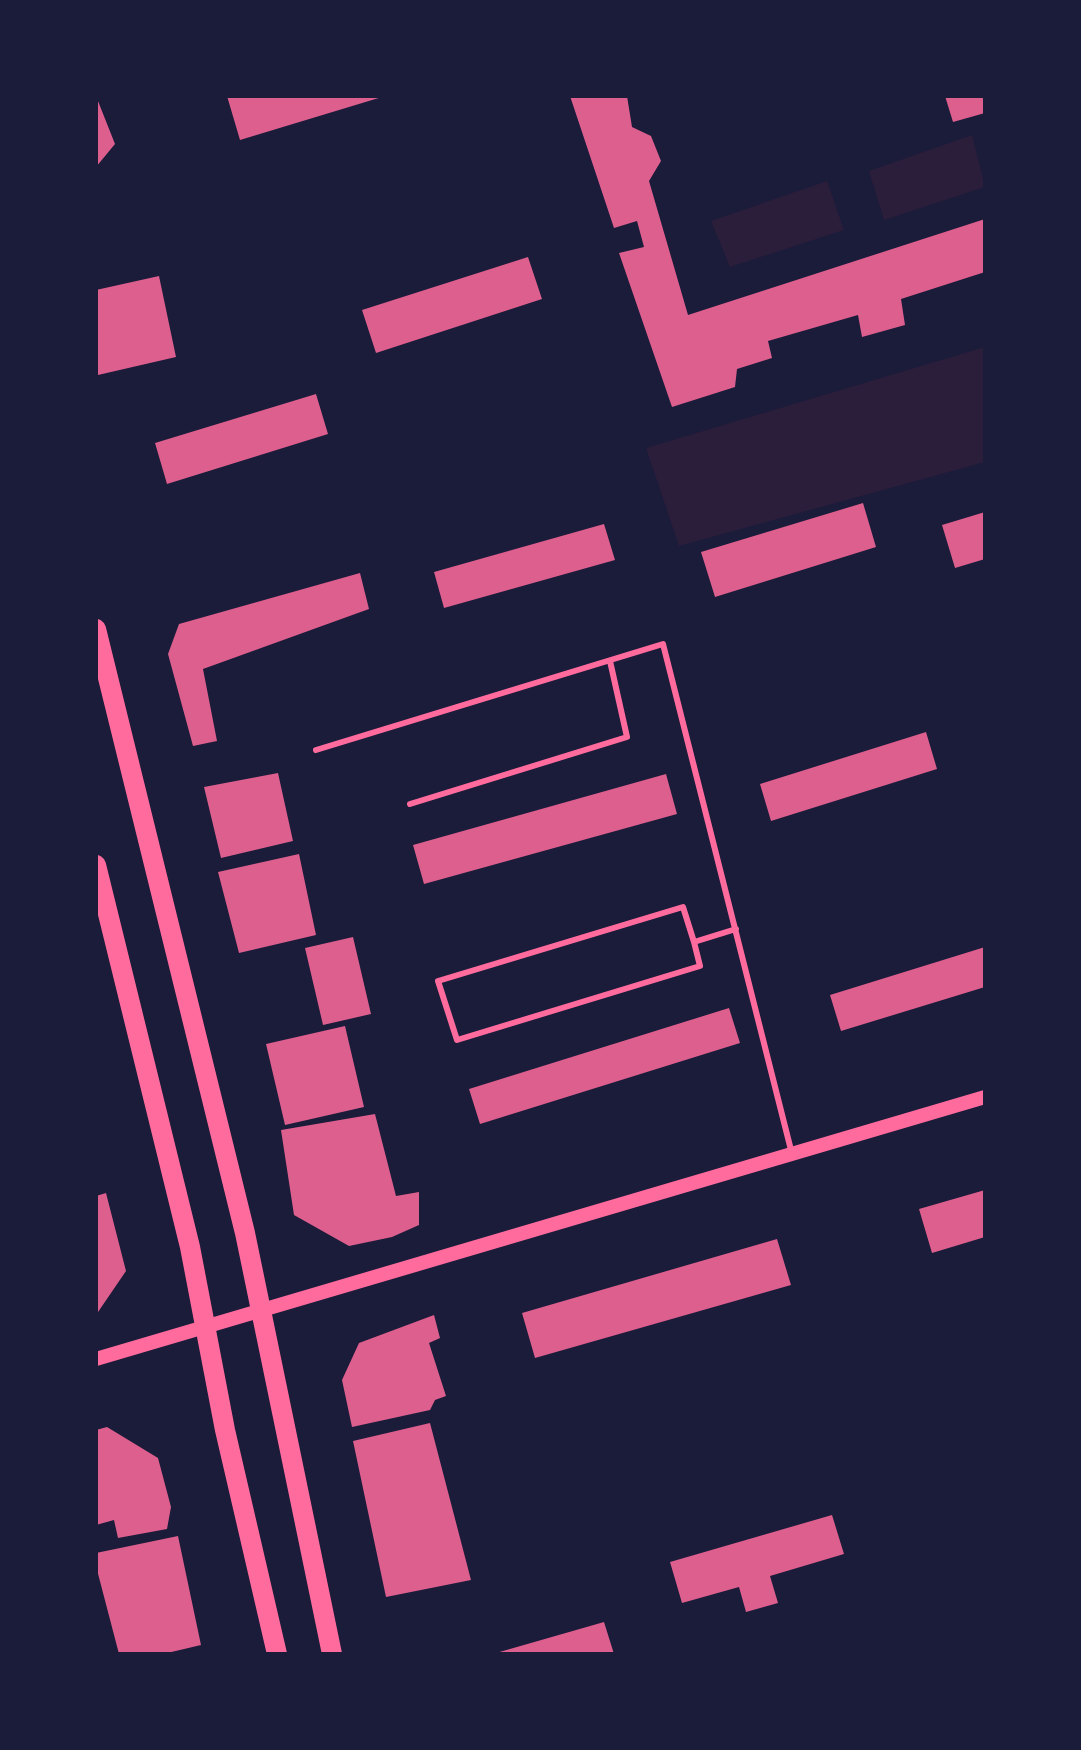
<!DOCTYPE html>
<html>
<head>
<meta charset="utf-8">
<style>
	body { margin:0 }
	#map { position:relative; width:1081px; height:1750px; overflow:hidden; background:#1b1b3a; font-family:"Sofia Sans Condensed",sans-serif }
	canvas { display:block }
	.frame { position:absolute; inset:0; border:98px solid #1b1b3a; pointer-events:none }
</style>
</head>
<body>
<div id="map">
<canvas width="1081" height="1750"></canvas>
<div class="frame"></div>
</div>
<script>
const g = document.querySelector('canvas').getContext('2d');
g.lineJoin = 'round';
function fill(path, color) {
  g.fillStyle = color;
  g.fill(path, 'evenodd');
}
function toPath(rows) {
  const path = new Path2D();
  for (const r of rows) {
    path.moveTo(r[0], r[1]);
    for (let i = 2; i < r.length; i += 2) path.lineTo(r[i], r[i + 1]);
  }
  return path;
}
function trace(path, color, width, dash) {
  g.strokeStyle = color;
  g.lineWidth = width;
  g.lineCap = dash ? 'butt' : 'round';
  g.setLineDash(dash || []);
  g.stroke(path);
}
const green = toPath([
	[972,135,985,187,884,220,869,171],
	[827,181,844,230,730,267,711,221],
	[985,347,985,462,679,546,646,448]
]);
const building = toPath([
	[96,96,115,144,96,167],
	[227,96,382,96,382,97,240,140],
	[570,96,627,96,632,127,651,136,661,161,649,181,688,315,985,219,985,272,901,299,905,325,862,337,858,315,768,341,772,358,737,369,735,387,672,407,619,253,644,247,637,221,614,228],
	[945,96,985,96,985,113,953,122],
	[528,257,542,299,376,353,362,310],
	[159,276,176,357,98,375,96,290],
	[316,394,328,434,167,484,155,443],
	[863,503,876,547,715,597,701,552],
	[985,512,985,559,955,568,942,525],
	[604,524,615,560,444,608,434,572],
	[360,573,369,609,203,669,217,741,193,746,168,654,179,624],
	[926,732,937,769,771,821,760,784],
	[278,773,293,841,221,858,204,787],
	[666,774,677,814,424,884,413,845],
	[299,854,316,935,239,953,218,872],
	[353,937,371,1014,323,1025,305,948],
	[985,947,985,987,841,1031,830,995],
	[729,1008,740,1043,480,1124,469,1089],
	[345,1026,364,1107,285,1125,266,1044],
	[375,1114,396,1196,419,1192,419,1225,392,1237,349,1246,294,1215,281,1130],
	[985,1190,985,1237,932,1253,919,1209],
	[106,1193,126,1271,96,1315,96,1196],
	[777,1239,791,1285,535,1358,522,1313],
	[434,1315,440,1338,429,1343,446,1396,435,1400,430,1410,352,1427,342,1380,359,1343],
	[430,1423,471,1580,386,1597,353,1441],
	[107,1427,158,1458,171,1507,167,1529,118,1538,114,1520,96,1525,96,1430],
	[832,1515,844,1554,770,1576,778,1603,746,1612,739,1587,682,1603,670,1562],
	[178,1536,201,1645,163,1654,119,1654,96,1566,96,1553],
	[604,1622,614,1654,496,1654,496,1653]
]);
const service = toPath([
	[316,750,663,644,792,1154],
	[410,804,627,737,610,661],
	[694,942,683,907,438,981,457,1040,700,966,694,942,736,929]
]);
const tertiary = toPath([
	[96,1359,985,1097]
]);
const primary = toPath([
	[96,629,245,1233,332,1654],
	[96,865,190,1247,225,1430,277,1654]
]);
fill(green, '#2a1e3b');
fill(building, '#dd5f8e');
trace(service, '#ff6b9d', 6);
trace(tertiary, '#ff6b9d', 14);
trace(primary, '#ff6b9d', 20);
</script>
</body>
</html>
